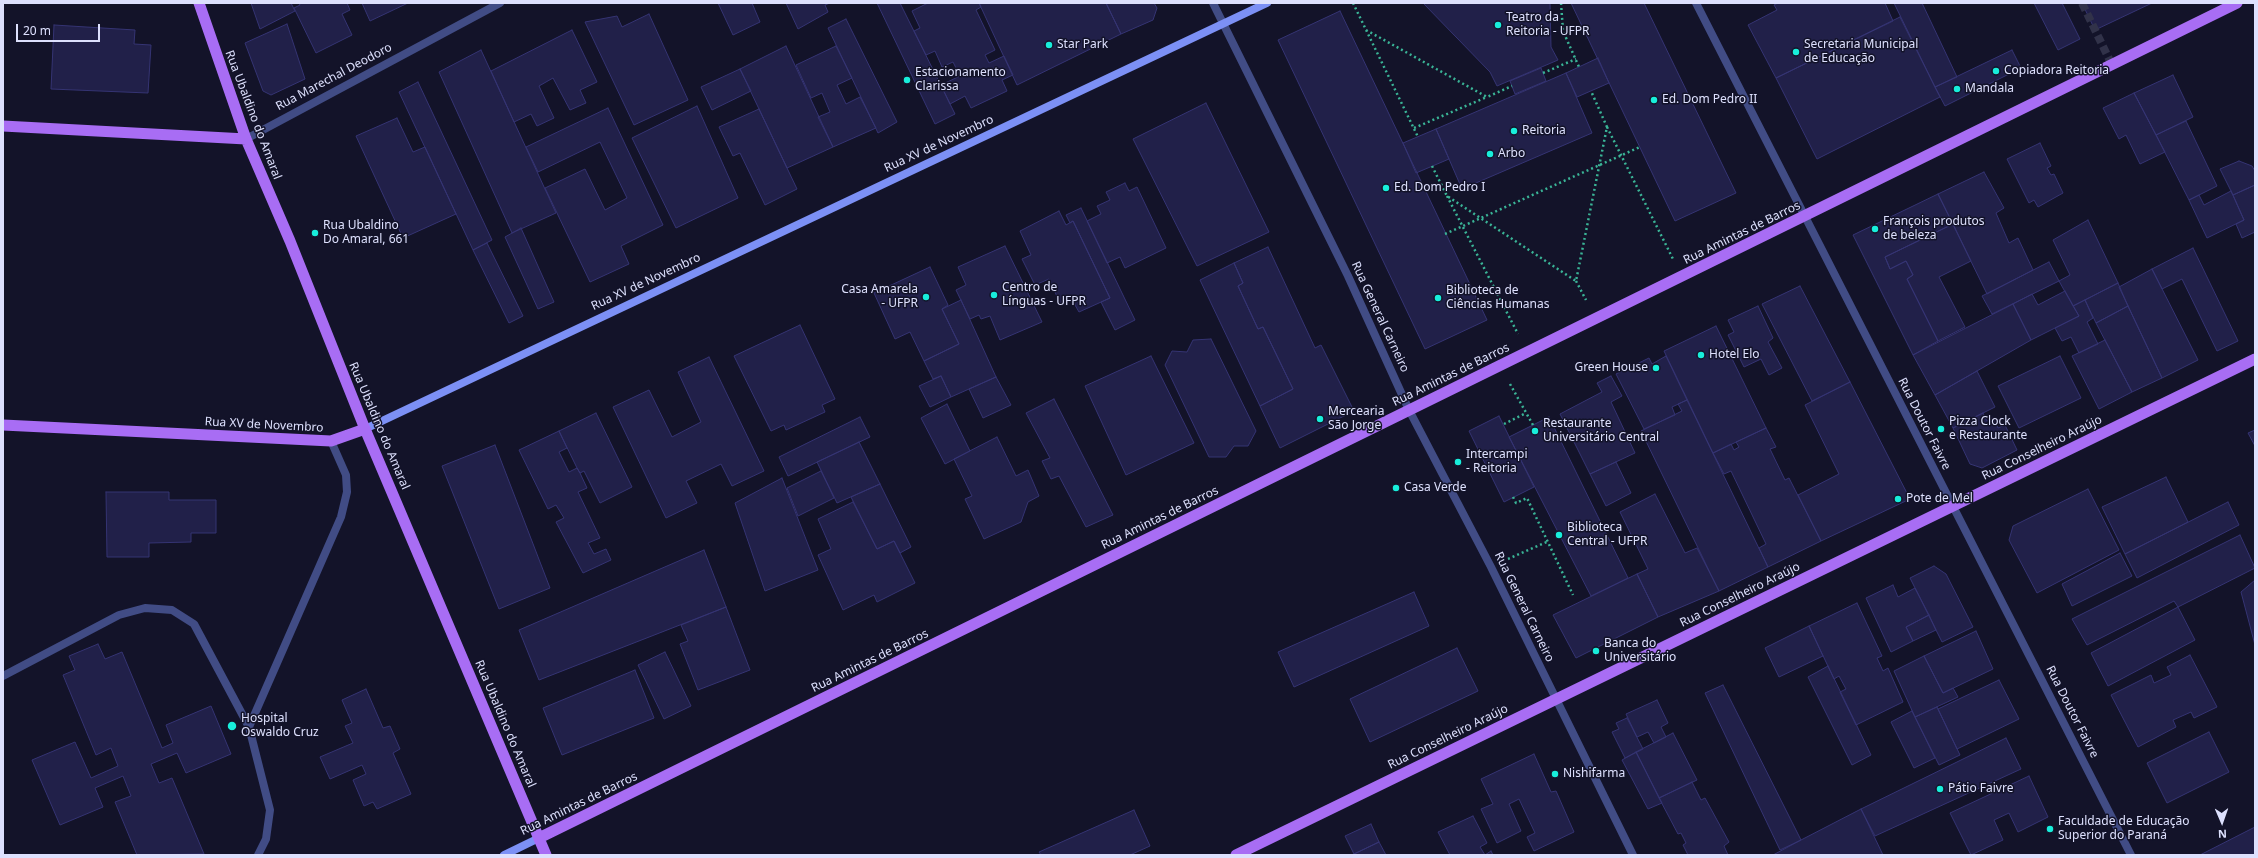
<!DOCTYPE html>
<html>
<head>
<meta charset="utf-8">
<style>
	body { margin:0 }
	#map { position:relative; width:2258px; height:858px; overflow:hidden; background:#131329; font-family:"Noto Sans",sans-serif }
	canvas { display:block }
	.frame { position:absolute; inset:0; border:4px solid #dde0fd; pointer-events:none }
	.north { position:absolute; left:2202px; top:802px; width:40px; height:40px; -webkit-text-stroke:3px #131329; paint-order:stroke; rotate:178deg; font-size:11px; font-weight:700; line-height:16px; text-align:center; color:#dde0fd }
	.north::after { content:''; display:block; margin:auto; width:14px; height:18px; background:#dde0fd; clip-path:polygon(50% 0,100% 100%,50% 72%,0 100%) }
	.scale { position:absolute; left:16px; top:24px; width:84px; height:18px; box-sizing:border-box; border:2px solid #dde0fd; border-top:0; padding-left:5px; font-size:12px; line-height:14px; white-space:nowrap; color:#dde0fd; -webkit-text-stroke:3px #131329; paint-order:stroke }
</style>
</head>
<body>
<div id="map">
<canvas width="2258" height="858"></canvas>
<div class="frame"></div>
<div class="north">N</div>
<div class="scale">20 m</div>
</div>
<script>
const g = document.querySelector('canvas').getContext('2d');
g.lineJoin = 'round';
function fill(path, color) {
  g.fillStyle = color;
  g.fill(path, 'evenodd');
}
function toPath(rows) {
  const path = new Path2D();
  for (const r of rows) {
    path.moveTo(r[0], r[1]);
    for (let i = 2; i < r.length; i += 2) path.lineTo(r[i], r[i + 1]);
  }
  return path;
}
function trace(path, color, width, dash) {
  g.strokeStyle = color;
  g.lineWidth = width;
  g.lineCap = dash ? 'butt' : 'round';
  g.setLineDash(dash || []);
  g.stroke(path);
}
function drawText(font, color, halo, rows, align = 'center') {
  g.font = font + ' "Noto Sans",sans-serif';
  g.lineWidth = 3;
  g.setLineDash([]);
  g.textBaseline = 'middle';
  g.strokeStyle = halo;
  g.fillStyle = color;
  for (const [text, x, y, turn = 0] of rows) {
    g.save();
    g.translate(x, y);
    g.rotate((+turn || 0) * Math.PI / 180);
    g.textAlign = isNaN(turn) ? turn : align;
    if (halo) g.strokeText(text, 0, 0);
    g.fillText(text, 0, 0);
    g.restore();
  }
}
const building = toPath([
	[251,3,291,3,295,11,260,29,251,3],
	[299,3,347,3,350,10,342,14,352,35,316,53,294,8,300,5,299,3],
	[362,3,408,3,370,21,362,3],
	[718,3,752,3,760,22,733,35,718,3],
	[786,3,830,3,825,5,828,12,798,29,786,3],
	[877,3,900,3,955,114,935,124,877,3],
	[928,3,979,3,981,7,976,10,995,50,985,55,989,63,1004,56,1013,75,1002,80,1007,91,971,108,965,96,950,104,941,85,960,76,953,62,942,67,935,51,926,55,914,31,920,28,912,11,928,3],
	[979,3,1106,3,1121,34,1017,85,979,3],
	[1106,3,1154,3,1157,8,1153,20,1121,34,1106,3],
	[1423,3,1550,3,1551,47,1558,60,1497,86,1490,72,1423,3],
	[1571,3,1644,3,1736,193,1675,221,1571,3],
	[1778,3,1885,3,1893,21,1776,78,1748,25,1777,10,1774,5,1778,3],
	[1894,3,1922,3,1957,77,1935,87,1894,3],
	[2034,3,2062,3,2080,39,2058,50,2034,3],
	[2082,3,2152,3,2095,30,2082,3],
	[1340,11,1487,320,1425,349,1278,40,1340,11],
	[649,14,688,100,634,125,585,22,617,16,622,27,649,14],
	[1900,17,1940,97,1817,159,1776,78,1900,17],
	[846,19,897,122,878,133,828,28,846,19],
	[287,24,305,79,271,95,263,91,245,43,287,24],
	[54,25,135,30,134,44,151,45,148,93,51,89,54,25],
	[572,30,597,82,580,90,586,103,570,110,553,78,539,86,554,118,537,126,531,114,514,122,491,71,572,30],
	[786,46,833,147,787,168,740,69,786,46],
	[836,46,852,78,837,85,846,104,860,97,876,128,833,147,818,117,830,112,822,93,811,98,796,65,836,46],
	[481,50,556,213,512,233,439,72,481,50],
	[2012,50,2021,68,1945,106,1935,87,2012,50],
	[1598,58,1609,83,1577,97,1566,73,1598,58],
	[1541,68,1546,81,1515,94,1510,81,1541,68],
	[740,69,751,91,712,110,701,87,740,69],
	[1566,73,1592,133,1462,189,1436,129,1566,73],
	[2173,75,2193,117,2156,135,2134,93,2173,75],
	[418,82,492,240,473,250,399,92,418,82],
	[2134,93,2165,152,2140,164,2126,135,2119,139,2103,108,2134,93],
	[1206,103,1269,232,1197,266,1133,139,1206,103],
	[697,106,738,198,676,228,632,138,697,106],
	[608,108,663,225,621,246,629,264,590,282,545,188,585,169,605,210,627,198,600,142,538,172,526,147,608,108],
	[759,109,797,189,765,205,740,153,733,156,719,127,759,109],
	[397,118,413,152,425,147,456,214,403,238,356,136,397,118],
	[2186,121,2217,186,2189,200,2156,135,2186,121],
	[1436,129,1449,159,1416,173,1403,143,1436,129],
	[2040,143,2051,166,2047,168,2051,175,2054,174,2063,193,2038,207,2034,200,2029,203,2007,159,2040,143],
	[2239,161,2252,166,2255,171,2255,185,2233,195,2220,169,2239,161],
	[1984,172,2004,208,1996,213,2009,243,2018,238,2033,270,1987,294,1938,194,1984,172],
	[1125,183,1129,191,1137,187,1166,248,1125,268,1120,257,1107,263,1087,221,1101,214,1097,206,1110,200,1106,192,1125,183],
	[2255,185,2255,232,2242,238,2236,224,2244,220,2233,195,2255,185],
	[2231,191,2244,220,2207,238,2189,200,2199,195,2204,205,2231,191],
	[1938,194,1953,224,1885,257,1890,269,1906,261,1913,275,1907,279,1938,341,1913,355,1853,235,1938,194],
	[1081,208,1135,320,1115,330,1101,302,1110,298,1073,221,1070,223,1066,215,1081,208],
	[1059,211,1066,225,1073,221,1110,298,1079,312,1071,298,1060,303,1049,279,1035,285,1022,259,1031,255,1020,231,1059,211],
	[2088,220,2118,283,2073,306,2059,281,2070,275,2053,240,2088,220],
	[1953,224,1971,261,1939,277,1965,327,1938,341,1907,279,1913,275,1906,261,1890,269,1885,257,1953,224],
	[521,228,554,302,538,309,505,237,521,228],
	[487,243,523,316,509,323,473,250,487,243],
	[1005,246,1042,322,1000,340,990,316,981,319,979,315,970,319,956,290,966,285,958,267,1005,246],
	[1268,247,1315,348,1321,345,1354,411,1280,448,1260,406,1293,389,1263,327,1258,329,1238,286,1243,283,1234,263,1268,247],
	[2193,248,2238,341,2217,351,2182,279,2162,289,2152,269,2193,248],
	[2049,262,2059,281,1992,314,1982,296,2049,262],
	[1234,263,1243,283,1238,286,1258,329,1263,327,1293,389,1260,406,1200,280,1234,263],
	[930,267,948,305,942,309,959,344,924,361,910,332,895,339,874,293,930,267],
	[2152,269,2198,360,2162,378,2119,287,2152,269],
	[2118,283,2128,306,2096,323,2085,300,2118,283],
	[1800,286,1850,382,1812,401,1762,304,1800,286],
	[2065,291,2079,316,2031,340,2013,304,2032,294,2038,305,2065,291],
	[961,300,996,377,951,397,941,376,933,379,924,361,959,344,942,309,961,300],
	[2085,300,2093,318,2087,322,2098,344,2079,353,2071,337,2062,341,2055,328,2079,316,2073,306,2085,300],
	[2013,304,2031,340,1935,395,1913,355,2013,304],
	[1758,306,1773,338,1768,342,1782,368,1769,375,1761,359,1744,367,1728,335,1734,332,1728,320,1758,306],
	[2128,306,2162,378,2132,392,2096,323,2128,306],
	[800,325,835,399,822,405,825,412,786,430,784,425,771,431,734,356,800,325],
	[1716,326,1766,428,1713,453,1664,351,1716,326],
	[1211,339,1256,431,1248,446,1234,446,1226,457,1209,457,1165,365,1172,351,1187,352,1193,340,1211,339],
	[2105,340,2132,392,2099,409,2072,356,2105,340],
	[1151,356,1194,443,1126,475,1085,386,1151,356],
	[1666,356,1687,400,1672,407,1675,415,1644,429,1616,374,1649,358,1652,364,1666,356],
	[2060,356,2081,398,2019,428,1998,386,2060,356],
	[709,357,764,471,732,486,721,464,686,481,697,503,666,518,613,407,649,390,672,437,701,422,678,372,709,357],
	[1977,371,1995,407,1953,428,1935,395,1977,371],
	[941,376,951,397,930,407,919,386,941,376],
	[1611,376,1622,396,1611,402,1635,453,1590,474,1560,414,1602,392,1597,383,1611,376],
	[996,377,1011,405,983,418,969,389,996,377],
	[1850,382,1910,499,1821,541,1798,495,1839,474,1805,405,1850,382],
	[1054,399,1113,515,1086,527,1059,476,1051,479,1042,461,1050,458,1026,413,1054,399],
	[1687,400,1768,567,1719,591,1641,431,1682,411,1678,404,1687,400],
	[947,404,970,451,945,464,921,418,947,404],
	[596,413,632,487,600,503,584,471,580,473,577,468,559,431,596,413],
	[1983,413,1987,421,1993,417,1998,428,2005,425,2017,450,1982,468,1970,464,1953,428,1983,413],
	[1499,416,1534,487,1504,502,1469,431,1499,416],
	[860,417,870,437,788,476,779,457,860,417],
	[1549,417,1628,578,1591,596,1509,437,1549,417],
	[1766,428,1776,447,1770,449,1785,480,1789,478,1821,541,1768,567,1759,548,1766,544,1731,471,1724,474,1713,453,1731,444,1734,450,1739,447,1736,442,1766,428],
	[2255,430,2255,446,2248,433,2255,430],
	[559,431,567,448,559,452,569,472,577,468,580,473,587,488,578,492,600,538,588,543,594,554,606,549,611,560,583,573,556,522,564,518,556,505,548,509,519,450,559,431],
	[997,437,1016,476,1028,470,1039,496,1028,502,1021,522,984,539,965,499,972,496,954,459,997,437],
	[859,442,880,484,837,503,817,462,859,442],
	[495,445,550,588,499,609,442,466,495,445],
	[1616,462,1631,493,1606,506,1590,474,1616,462],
	[821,471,834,498,798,516,787,488,821,471],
	[2166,477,2188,522,2125,554,2102,507,2166,477],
	[782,478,818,570,765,591,735,503,782,478],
	[880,484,911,547,900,553,894,541,877,549,851,497,880,484],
	[2088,489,2119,550,2037,593,2009,540,2013,526,2088,489],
	[106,492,169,492,169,500,216,500,216,533,191,533,191,542,149,543,149,557,107,557,106,492],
	[1655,494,1685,553,1697,548,1719,591,1658,617,1637,574,1648,569,1620,512,1655,494],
	[853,502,877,549,894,541,915,583,877,602,874,595,843,610,818,555,831,549,818,519,853,502],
	[2228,502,2239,525,2137,578,2125,554,2228,502],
	[2240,535,2255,568,2178,607,2174,601,2087,645,2072,619,2240,535],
	[704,550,726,607,539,680,519,630,704,550],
	[2120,553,2132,576,2072,606,2062,584,2120,553],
	[1934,566,1946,574,1973,627,1942,642,1910,578,1934,566],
	[1637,574,1658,617,1576,658,1553,615,1637,574],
	[2255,580,2255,645,2241,592,2255,580],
	[1893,585,1898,597,1915,588,1929,615,1906,627,1913,641,1891,652,1866,598,1893,585],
	[1414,592,1429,626,1294,687,1278,652,1414,592],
	[1857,603,1882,656,1877,658,1883,671,1888,668,1903,702,1856,725,1840,692,1846,689,1839,676,1834,679,1809,626,1857,603],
	[726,607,750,670,698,690,680,644,688,641,681,625,726,607],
	[2178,607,2195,640,2108,686,2091,653,2178,607],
	[1929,615,1936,630,1913,641,1906,627,1929,615],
	[1809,626,1823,656,1779,677,1765,648,1809,626],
	[1976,631,1993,669,1943,693,1924,656,1976,631],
	[98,644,105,659,122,652,162,748,173,743,166,725,211,706,231,754,186,773,177,753,151,764,159,783,172,778,204,854,137,855,115,802,131,796,123,776,95,788,103,807,60,825,32,760,75,742,91,778,118,766,111,748,96,755,63,675,75,670,69,656,98,644],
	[1457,648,1478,691,1370,742,1350,699,1457,648],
	[665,652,691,706,664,719,638,665,665,652],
	[2190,655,2217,707,2194,718,2191,712,2173,720,2176,727,2138,747,2111,695,2151,675,2154,683,2171,675,2167,667,2190,655],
	[1924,656,1943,693,1953,688,1958,697,1915,717,1894,671,1924,656],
	[1828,666,1871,755,1852,765,1808,677,1828,666],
	[635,670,654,718,562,755,543,708,635,670],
	[1999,680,2019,719,1957,749,1938,709,1999,680],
	[1723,685,1801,840,1780,850,1705,693,1723,685],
	[366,689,383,728,390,726,400,749,393,753,411,794,377,809,373,802,364,806,353,780,366,774,362,765,330,779,320,757,353,743,345,726,352,723,342,700,366,689],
	[1657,700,1668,723,1661,727,1666,737,1654,743,1648,732,1637,737,1626,714,1657,700],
	[1937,707,1960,755,1939,765,1915,717,1937,707],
	[1912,711,1935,758,1914,768,1891,722,1912,711],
	[1627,718,1643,749,1625,758,1612,732,1619,729,1616,723,1627,718],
	[2209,732,2229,772,2167,803,2147,763,2209,732],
	[1673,733,1697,780,1659,798,1636,752,1673,733],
	[2006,738,2021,769,1875,836,1861,809,2006,738],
	[1636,752,1662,803,1648,809,1622,760,1636,752],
	[1534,754,1551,792,1556,791,1574,832,1534,851,1527,837,1535,833,1519,799,1509,804,1521,831,1497,843,1481,809,1493,804,1481,779,1534,754],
	[2029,776,2048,817,2018,832,2009,813,1994,820,2003,840,1971,855,1950,813,2029,776],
	[1692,782,1701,800,1705,798,1729,842,1724,846,1728,855,1688,855,1683,845,1686,843,1681,833,1678,834,1659,798,1692,782],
	[1861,809,1883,855,1773,855,1801,840,1861,809],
	[1134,810,1150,846,1130,855,1041,855,1039,852,1134,810],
	[1473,816,1487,843,1480,847,1485,855,1450,855,1438,832,1473,816],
	[1371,824,1379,842,1354,854,1345,836,1371,824],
	[2255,827,2255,855,2200,855,2255,827],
	[1379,842,1386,855,1352,855,1354,854,1379,842],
	[1491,851,1493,855,1485,855,1491,851]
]);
const pedestrianTunnel = toPath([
	[2082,3,2112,65]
]);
const path = toPath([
	[1353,3,1418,137],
	[1561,3,1563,31,1579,67],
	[1366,30,1487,97,1512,86],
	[1543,73,1576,59],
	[1607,127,1673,259],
	[1414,128,1487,97],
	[1432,166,1447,196,1576,281,1607,127,1591,91],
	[1447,196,1518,334],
	[1445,234,1640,147],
	[1576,281,1586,300],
	[1510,384,1533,425],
	[1504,424,1526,413],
	[1513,497,1516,503,1527,498,1573,595],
	[1508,559,1549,541]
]);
const service = toPath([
	[3,676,119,615,145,608,172,610,194,624,249,727],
	[258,855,266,839,270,810,249,727,341,517,347,492,346,475,331,441]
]);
const minor = toPath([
	[1213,3,1348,276,1409,410,1491,567,1633,855]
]);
const tertiary = toPath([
	[1696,3,2131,855],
	[246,139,500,3]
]);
const secondary = toPath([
	[365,429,1267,3],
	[504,855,539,838]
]);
const primary = toPath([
	[199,3,246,139,290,241,365,429,546,855],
	[3,126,246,139],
	[3,425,331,441,365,429],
	[539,838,2237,3],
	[1236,855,2255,359]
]);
const markers = [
	[1498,25,4,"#18eedb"],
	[1049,45,4,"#18eedb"],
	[1796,52,4,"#18eedb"],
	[1996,71,4,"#18eedb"],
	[907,80,4,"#18eedb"],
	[1957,89,4,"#18eedb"],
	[1654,100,4,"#18eedb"],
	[1514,131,4,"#18eedb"],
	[1490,154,4,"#18eedb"],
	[1386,188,4,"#18eedb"],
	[1875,229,4,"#18eedb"],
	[315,233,4,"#18eedb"],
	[994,295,4,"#18eedb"],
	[926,297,4,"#18eedb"],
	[1438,298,4,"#18eedb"],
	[1701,355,4,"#18eedb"],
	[1656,368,4,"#18eedb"],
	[1320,419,4,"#18eedb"],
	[1941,429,4,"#18eedb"],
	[1535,431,4,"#18eedb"],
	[1458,462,4,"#18eedb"],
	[1396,488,4,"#18eedb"],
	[1898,499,4,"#18eedb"],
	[1559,535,4,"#18eedb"],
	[1596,651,4,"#18eedb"],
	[232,726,5,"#18eedb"],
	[1555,774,4,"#18eedb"],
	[1940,789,4,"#18eedb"],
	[2050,829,4,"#18eedb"]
];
const poiNames = [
	["Teatro da",1506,18],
	["Reitoria - UFPR",1506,32],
	["Star Park",1057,45],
	["Secretaria Municipal",1804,45],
	["de Educação",1804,59],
	["Copiadora Reitoria",2004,71],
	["Estacionamento",915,73],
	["Clarissa",915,87],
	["Mandala",1965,89],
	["Ed. Dom Pedro II",1662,100],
	["Reitoria",1522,131],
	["Arbo",1498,154],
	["Ed. Dom Pedro I",1394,188],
	["François produtos",1883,222],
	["de beleza",1883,236],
	["Rua Ubaldino",323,226],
	["Do Amaral, 661",323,240],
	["Centro de",1002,288],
	["Línguas - UFPR",1002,302],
	["Casa Amarela",918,290,"right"],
	["- UFPR",918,304,"right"],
	["Biblioteca de",1446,291],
	["Ciências Humanas",1446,305],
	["Hotel Elo",1709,355],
	["Green House",1648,368,"right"],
	["Mercearia",1328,412],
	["São Jorge",1328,426],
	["Pizza Clock",1949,422],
	["e Restaurante",1949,436],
	["Restaurante",1543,424],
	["Universitário Central",1543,438],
	["Intercampi",1466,455],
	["- Reitoria",1466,469],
	["Casa Verde",1404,488],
	["Pote de Mel",1906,499],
	["Biblioteca",1567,528],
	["Central - UFPR",1567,542],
	["Banca do",1604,644],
	["Universitário",1604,658],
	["Hospital",241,719],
	["Oswaldo Cruz",241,733],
	["Nishifarma",1563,774],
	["Pátio Faivre",1948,789],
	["Faculdade de Educação",2058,822],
	["Superior do Paraná",2058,836]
];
const streetNames = [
	["Rua Marechal Deodoro",334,77,-28],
	["Rua Ubaldino do Amaral",253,115,69],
	["Rua XV de Novembro",939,144,-25],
	["Rua Amintas de Barros",1742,233,-26],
	["Rua XV de Novembro",646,282,-25],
	["Rua General Carneiro",1380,317,65],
	["Rua Amintas de Barros",1451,375,-26],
	["Rua Doutor Faivre",1924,424,63],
	["Rua XV de Novembro",264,425,3],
	["Rua Ubaldino do Amaral",379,426,67],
	["Rua Conselheiro Araújo",2042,448,-26],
	["Rua Amintas de Barros",1160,518,-26],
	["Rua Conselheiro Araújo",1740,595,-26],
	["Rua General Carneiro",1524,607,64],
	["Rua Amintas de Barros",870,661,-26],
	["Rua Doutor Faivre",2072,712,63],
	["Rua Ubaldino do Amaral",505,724,67],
	["Rua Conselheiro Araújo",1448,737,-26],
	["Rua Amintas de Barros",579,804,-26]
];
fill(building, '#212049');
trace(building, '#353473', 1);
trace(pedestrianTunnel, '#313249', 8, [8, 4]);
trace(path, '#3ab496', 2.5, [2, 3]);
trace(service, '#414c85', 8);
trace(minor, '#414c85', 8);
trace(tertiary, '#414c85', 8);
trace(secondary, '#7c90f5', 8);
trace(primary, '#a86df4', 11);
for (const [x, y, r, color] of markers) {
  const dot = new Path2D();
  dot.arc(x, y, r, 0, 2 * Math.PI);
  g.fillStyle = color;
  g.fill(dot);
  trace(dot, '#131329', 1.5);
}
drawText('12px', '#dde0fd', '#131329', poiNames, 'left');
drawText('12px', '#dde0fd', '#131329', streetNames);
</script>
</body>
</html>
